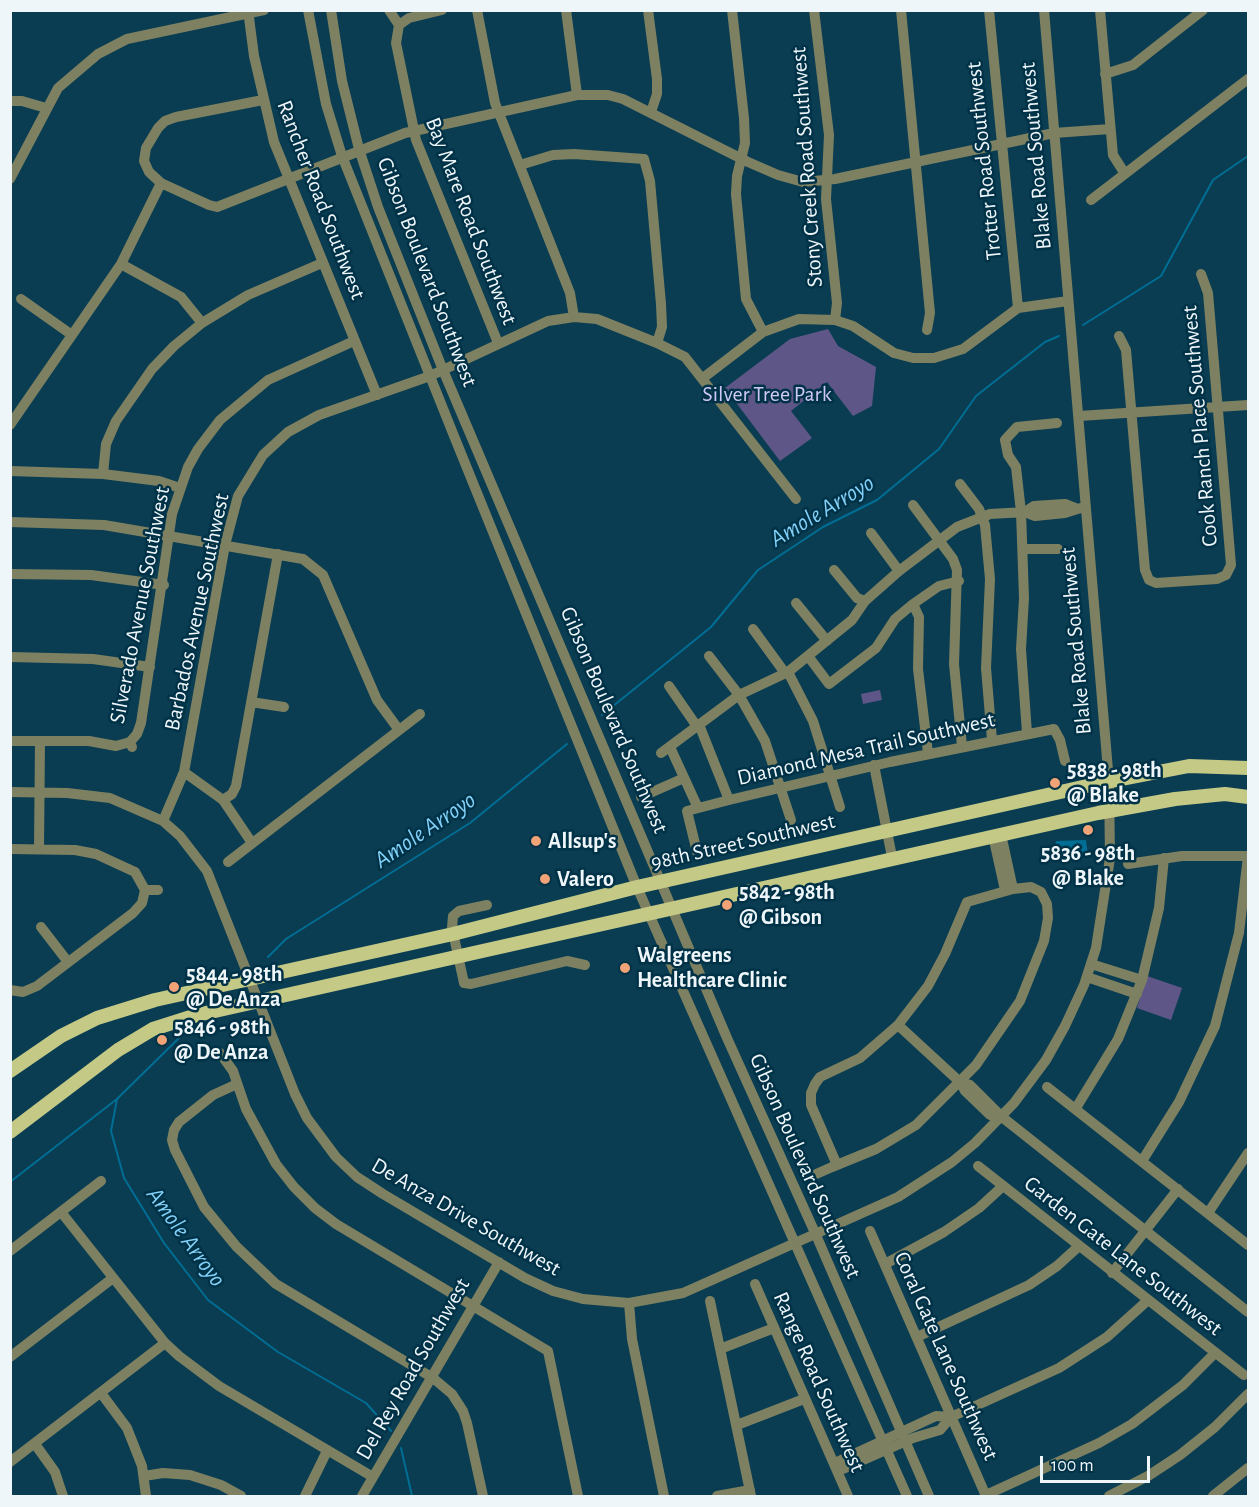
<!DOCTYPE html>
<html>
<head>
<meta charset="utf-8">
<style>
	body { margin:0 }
	#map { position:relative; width:1259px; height:1507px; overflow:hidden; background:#0a3d52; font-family:"Alegreya Sans",sans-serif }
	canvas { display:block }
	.frame { position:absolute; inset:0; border:12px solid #eef6fa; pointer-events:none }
	.scale { position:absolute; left:1040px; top:1456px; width:110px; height:27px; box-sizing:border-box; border:3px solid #eef6fa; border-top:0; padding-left:8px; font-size:18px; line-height:21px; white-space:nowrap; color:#eef6fa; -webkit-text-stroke:4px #003247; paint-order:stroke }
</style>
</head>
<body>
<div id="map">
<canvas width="1259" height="1507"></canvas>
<div class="frame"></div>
<div class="scale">100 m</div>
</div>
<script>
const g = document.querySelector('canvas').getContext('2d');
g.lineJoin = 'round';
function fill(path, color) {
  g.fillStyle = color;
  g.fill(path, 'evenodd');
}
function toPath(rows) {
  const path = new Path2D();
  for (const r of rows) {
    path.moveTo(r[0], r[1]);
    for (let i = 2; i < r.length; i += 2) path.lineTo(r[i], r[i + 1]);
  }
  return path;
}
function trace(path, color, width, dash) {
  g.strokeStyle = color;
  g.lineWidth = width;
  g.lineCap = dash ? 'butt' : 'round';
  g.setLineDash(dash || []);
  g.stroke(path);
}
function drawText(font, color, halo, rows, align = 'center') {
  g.font = font + ' "Alegreya Sans",sans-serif';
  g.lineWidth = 5;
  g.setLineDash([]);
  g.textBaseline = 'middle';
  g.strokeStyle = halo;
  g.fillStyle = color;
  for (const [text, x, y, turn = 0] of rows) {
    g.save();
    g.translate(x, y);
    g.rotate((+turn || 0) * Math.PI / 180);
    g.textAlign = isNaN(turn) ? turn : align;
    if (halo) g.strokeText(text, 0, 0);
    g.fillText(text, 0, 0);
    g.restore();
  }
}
const green = toPath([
	[828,329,838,346,876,367,872,406,853,416,827,382,791,411,812,438,780,461,725,388,790,339],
	[880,690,882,700,863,704,861,694],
	[1147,976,1182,988,1171,1020,1137,1008]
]);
const water = toPath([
	[1086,840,1088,856,1076,856,1071,849,1054,852,1056,841]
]);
const stream = toPath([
	[1083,325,1161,276,1213,180,1248,156],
	[602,715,711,627,758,570,823,527,877,500,939,449,976,396,1045,342,1059,336],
	[268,957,286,939,470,823,567,744],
	[180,1037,117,1099,111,1131,124,1178,164,1243,208,1300,278,1352,366,1403,391,1431],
	[10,1182,117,1099],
	[401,1448,412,1496]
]);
const minor = toPath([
	[248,10,254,56,274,142,377,395],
	[308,10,326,104,342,156,456,441,637,887,907,1496],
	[331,10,342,81,359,149,378,207,443,370,727,1038,816,1235,929,1496],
	[389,10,399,25,396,43,416,140,498,343],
	[477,10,495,103,570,293,574,317],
	[566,10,577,95],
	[648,10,657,79,657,94,651,112],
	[732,10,744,118,745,143,737,176,736,194,746,299,763,332],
	[814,10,829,135,826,199,837,303,835,320],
	[901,10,930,313,927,330],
	[989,10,1018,308],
	[1100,10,1113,155,1125,174],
	[399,25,409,18,442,10],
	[1105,74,1133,65,1203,10],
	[10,101,22,101,46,108],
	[520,165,553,155,574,154,644,159,650,181,661,304,662,327,657,343],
	[10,179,58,88,98,54,127,39,264,10],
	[161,183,209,205,217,207,405,133,577,95,608,95,623,99,748,162,778,175,803,182,835,179,1054,133,1110,129],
	[1091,200,1248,79],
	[121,264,181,297,202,323],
	[21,299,72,335],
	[1119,336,1126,350,1145,570,1149,580,1156,583,1217,579,1226,575,1231,565,1217,399,1208,293,1201,274],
	[703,378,763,332,799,319,835,320,853,326,894,353,913,358,934,358,963,349,1018,308,1068,301],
	[1079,416,1248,405],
	[10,425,121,264,161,183,149,172,144,161,146,148,158,128,165,121,176,117,263,100],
	[10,471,103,474,159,481,180,488],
	[103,474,106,444,116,421,152,369,174,346,202,323,248,295,322,263],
	[960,484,979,509,985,525,990,579,986,668,992,740],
	[913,505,953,559,957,570,954,664,962,746],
	[1025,512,1034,506,1065,504,1075,508],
	[10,522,104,525,303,559,323,575,377,700,399,730],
	[871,533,899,571],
	[1023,549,1058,549],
	[834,570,857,598,865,601],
	[10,574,91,575,164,585],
	[796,603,827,641],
	[913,604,919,617,918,669,928,753],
	[753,629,785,673],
	[709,656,739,695,765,741,791,820],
	[808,656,829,684,876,648,895,619,913,604,939,586,959,581],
	[10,657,93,659,150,667],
	[788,672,813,721,840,807],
	[669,686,698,728],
	[251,702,284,707],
	[700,727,729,800],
	[1027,733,1021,649,1024,598,1021,512,1016,467,1008,455,1005,440,1017,427,1057,423],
	[10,741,89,741,116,746,130,742],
	[132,747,130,742,137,734,141,723,172,514,188,467,198,449,220,420,268,380,354,341],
	[670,747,698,808],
	[661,753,739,695,788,672,852,620,865,601,899,571,957,527,990,514,1025,512,1035,516,1065,513,1084,507],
	[874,765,892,857],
	[184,772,223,800,252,843],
	[10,792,67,793,110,798,163,821,180,836,207,871,295,1094,307,1118,336,1157,357,1177,383,1194,525,1278,553,1291,583,1299,629,1303,683,1293,898,1197,952,1162,975,1143,1014,1103,1046,1060,1065,1026,1084,985,1096,948,1110,858,1109,782,1044,10],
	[641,797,684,778],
	[223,800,232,794,236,786,278,554],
	[163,821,184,772,225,545,238,496,263,455,288,432,319,415,430,376,548,321,574,317,597,319,657,343,685,357,796,499],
	[1001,834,1013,889],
	[993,836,1005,890],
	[10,849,75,850,96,854,135,872,145,890,142,903,133,913,37,986,23,992,10,990],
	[39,849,40,741],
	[697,852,687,811,729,800,890,762,1054,729,1060,740,1065,761],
	[228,862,420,714],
	[1128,864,1182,856,1248,856],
	[145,890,158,890],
	[487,905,459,911,453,916,452,928,464,983,471,984,567,961,585,965],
	[41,927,68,962],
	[1091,964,1142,980],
	[1087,977,1137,994],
	[898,1025,961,1083,965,1091,990,1115,1002,1117],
	[220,1053,233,1071,246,1109,276,1164,294,1187,315,1208,336,1224,548,1351,578,1496],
	[961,1083,970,1085,1002,1117,1248,1312],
	[237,1084,213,1095,179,1122,174,1130,172,1140,175,1150,204,1207,236,1246,276,1284,433,1378,452,1394,463,1411,467,1423,483,1496],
	[1047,1087,1248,1245],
	[1076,1108,1118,1039,1142,980,1159,908,1164,858],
	[1142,1161,1179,1102,1215,1026,1239,933,1248,856],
	[978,1166,1244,1375],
	[814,1175,832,1167,876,1149,916,1125,976,1065,1020,1001,1044,941,1048,918,1047,904,1041,892,1031,887,1013,889,967,902,945,954,928,986,898,1025,860,1058,820,1077,815,1084,811,1093,811,1105,837,1165],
	[61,1212,165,1343,179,1356,219,1386,373,1477],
	[1208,1213,1248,1153],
	[870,1231,986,1496],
	[10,1251,101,1181],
	[885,1264,944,1232,979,1208,1003,1186],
	[1112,1273,1178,1189],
	[755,1284,848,1496],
	[710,1301,751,1496],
	[629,1303,632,1339,664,1496],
	[917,1337,1029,1285,1057,1266,1079,1246],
	[720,1349,774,1328],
	[10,1357,113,1278],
	[101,1393,127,1428,142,1466,146,1496],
	[737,1425,804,1399],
	[35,1444,55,1472,63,1496],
	[10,1462,165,1343],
	[836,1468,839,1461,936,1416,951,1417,1059,1368,1107,1337,1147,1301],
	[836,1468,843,1469,913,1438,940,1430,951,1417],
	[144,1476,163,1473,190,1475,221,1485,241,1496],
	[986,1495,1099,1443,1132,1424,1183,1385,1215,1353],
	[305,1496,327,1451],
	[362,1496,499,1262],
	[717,1496,750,1490],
	[1109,1496,1148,1476,1180,1455,1215,1427,1248,1394],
	[1213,1496,1248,1468]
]);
const major = toPath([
	[10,1071,61,1036,97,1018,155,1000,453,934,637,887,1096,784,1189,766,1248,768],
	[10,1132,118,1050,153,1029,197,1015,1098,813,1175,799,1225,794,1248,797]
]);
const markers = [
	[1055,783,6,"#efa376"],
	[1088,830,6,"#efa376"],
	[536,841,6,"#efa376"],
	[545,879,6,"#efa376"],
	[727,905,6,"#efa376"],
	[625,968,6,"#efa376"],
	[174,987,6,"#efa376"],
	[162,1040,6,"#efa376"]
];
const streetNames = [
	["Blake Road Southwest",1036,156,-95],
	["Trotter Road Southwest",984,161,-96],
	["Stony Creek Road Southwest",807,167,-94],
	["Rancher Road Southwest",321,200,69],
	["Bay Mare Road Southwest",471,221,69],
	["Gibson Boulevard Southwest",427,272,69],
	["Cook Ranch Place Southwest",1200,426,-95],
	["Silverado Avenue Southwest",140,605,-79],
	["Barbados Avenue Southwest",197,612,-78],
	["Blake Road Southwest",1076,641,-95],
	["Gibson Boulevard Southwest",614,720,67],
	["Diamond Mesa Trail Southwest",866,749,-13],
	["98th Street Southwest",743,842,-13],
	["Gibson Boulevard Southwest",805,1166,66],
	["De Anza Drive Southwest",466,1217,30],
	["Garden Gate Lane Southwest",1123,1256,38],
	["Coral Gate Lane Southwest",946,1356,66],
	["Del Rey Road Southwest",413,1369,-60],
	["Range Road Southwest",819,1382,66]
];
const parkNames = [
	["Silver Tree Park",767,394]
];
const poiNames = [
	["5838 - 98th",1067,770],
	["@ Blake",1067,795],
	["Allsup's",548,841],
	["5836 - 98th",1088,853,"center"],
	["@ Blake",1088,878,"center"],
	["Valero",557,879],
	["5842 - 98th",739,892],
	["@ Gibson",739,917],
	["Walgreens",637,955],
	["Healthcare Clinic",637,980],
	["5844 - 98th",186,974],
	["@ De Anza",186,999],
	["5846 - 98th",174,1027],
	["@ De Anza",174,1052]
];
const waterNames = [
	["Amole Arroyo",822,511,-31],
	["Amole Arroyo",425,830,-34],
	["Amole Arroyo",186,1237,54]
];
fill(green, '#5f5688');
fill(water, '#006e94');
trace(stream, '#006e94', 2);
trace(minor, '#7e8161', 10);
trace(major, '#c5c986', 14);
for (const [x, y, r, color] of markers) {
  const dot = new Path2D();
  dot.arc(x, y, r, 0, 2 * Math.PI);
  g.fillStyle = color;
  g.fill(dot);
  trace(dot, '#003247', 2);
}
drawText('22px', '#eef6fa', '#003247', streetNames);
drawText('22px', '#cfc9f7', '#003247', parkNames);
drawText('bold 22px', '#eef6fa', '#003247', poiNames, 'left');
drawText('italic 24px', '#83d1f8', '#003247', waterNames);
</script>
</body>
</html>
